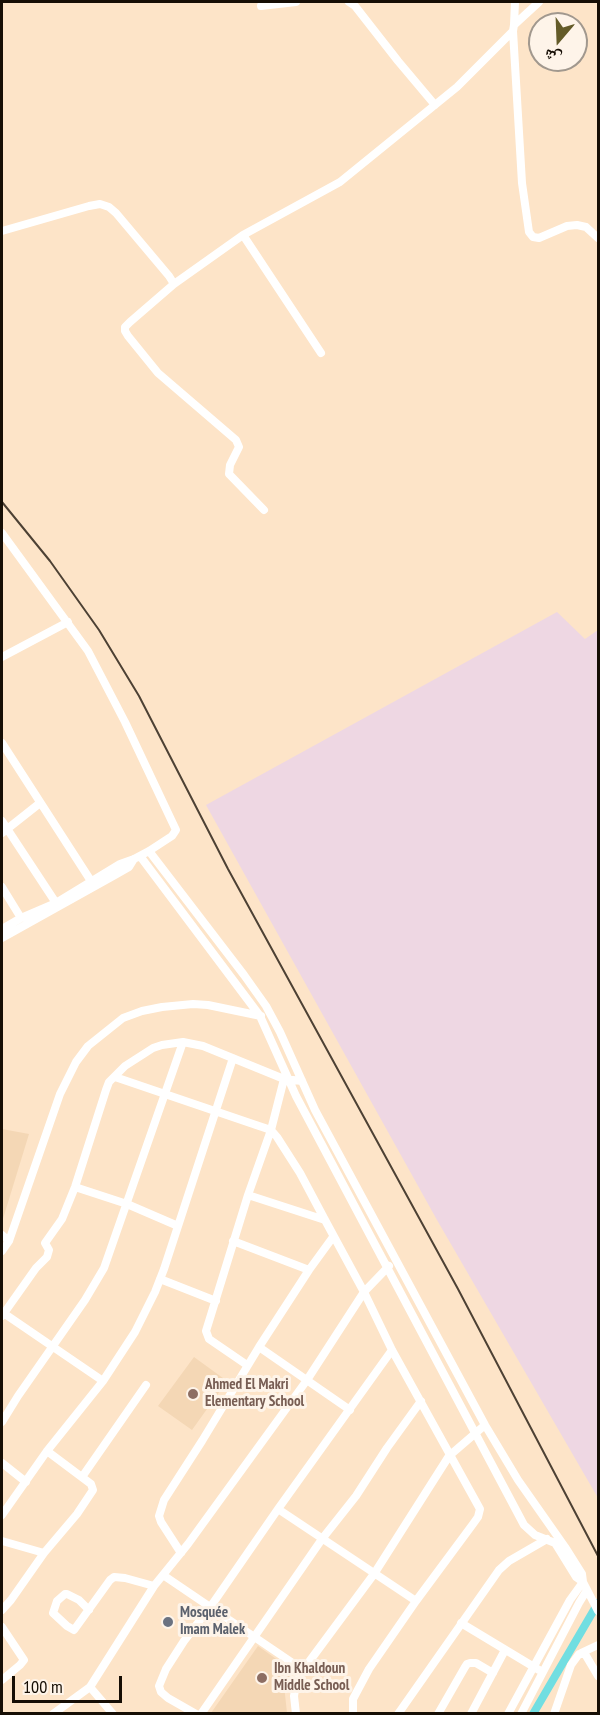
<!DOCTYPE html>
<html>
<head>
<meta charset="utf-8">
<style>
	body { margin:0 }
	#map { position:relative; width:600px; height:1715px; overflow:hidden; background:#fde4c8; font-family:"PT Sans Narrow","Noto Naskh Arabic",sans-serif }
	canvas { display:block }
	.frame { position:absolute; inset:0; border:3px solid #160e05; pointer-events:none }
	.north { position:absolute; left:528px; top:12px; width:60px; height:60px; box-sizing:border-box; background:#fef4e9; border:2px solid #a1988e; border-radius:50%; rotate:199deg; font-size:16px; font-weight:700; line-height:24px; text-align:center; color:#160e05 }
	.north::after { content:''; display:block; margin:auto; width:21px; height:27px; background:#645b28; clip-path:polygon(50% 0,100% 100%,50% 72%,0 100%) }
	.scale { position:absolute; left:12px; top:1676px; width:110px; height:27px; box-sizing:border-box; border:3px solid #160e05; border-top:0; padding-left:8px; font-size:18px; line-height:21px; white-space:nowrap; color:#160e05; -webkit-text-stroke:4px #fef4e9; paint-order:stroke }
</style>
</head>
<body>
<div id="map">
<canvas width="600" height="1715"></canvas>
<div class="frame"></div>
<div class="north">ش</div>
<div class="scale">100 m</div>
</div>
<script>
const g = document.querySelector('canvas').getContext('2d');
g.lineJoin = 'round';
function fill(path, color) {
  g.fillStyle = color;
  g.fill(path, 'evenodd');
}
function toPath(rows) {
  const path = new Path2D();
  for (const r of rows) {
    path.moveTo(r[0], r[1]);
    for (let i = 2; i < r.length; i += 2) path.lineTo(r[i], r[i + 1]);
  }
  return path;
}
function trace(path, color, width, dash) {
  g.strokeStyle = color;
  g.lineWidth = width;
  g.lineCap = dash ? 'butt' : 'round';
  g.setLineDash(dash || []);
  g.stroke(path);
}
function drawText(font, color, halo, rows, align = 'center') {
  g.font = font + ' "PT Sans Narrow",sans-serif';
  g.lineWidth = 6;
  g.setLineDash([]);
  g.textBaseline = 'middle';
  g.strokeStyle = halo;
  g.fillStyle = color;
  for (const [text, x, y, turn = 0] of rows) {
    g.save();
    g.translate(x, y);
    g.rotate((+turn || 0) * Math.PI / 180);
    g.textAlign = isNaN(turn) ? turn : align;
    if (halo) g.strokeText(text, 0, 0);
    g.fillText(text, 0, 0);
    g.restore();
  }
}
const built = toPath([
	[2,1129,29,1134,2,1222],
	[194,1357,227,1381,192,1430,158,1406],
	[258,1646,293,1671,284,1685,287,1713,211,1713]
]);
const industrial = toPath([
	[557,612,585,639,598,630,598,1498,437,1220,206,805]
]);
const canal = toPath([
	[533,1714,598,1603]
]);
const minor = toPath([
	[349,2,355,6,398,61,435,105],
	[261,6,296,2],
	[514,25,515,2],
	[513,31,522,183,529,232,533,237,539,238,567,226,577,225,586,227,598,238],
	[2,231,89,206,100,204,109,207,116,213,169,276,174,284,243,235,340,182,457,87,513,31,514,25,539,2],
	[243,235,321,353],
	[174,284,130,322,125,327,125,331,128,336,158,373,236,440,239,447,230,465,229,474,264,510],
	[2,533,88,651,125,722,176,830,172,836,149,851,134,859,120,864,56,903,21,918,2,929],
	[2,657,68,622],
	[2,743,91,881],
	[2,821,56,903],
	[2,833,40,803],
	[149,851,244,975,266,1006,280,1032,315,1110,485,1425,518,1480,565,1547,582,1574,583,1582,598,1611],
	[140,856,260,1016,296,1096,524,1525,535,1535,555,1543,576,1577,583,1582],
	[2,887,21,918],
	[2,938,115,875,129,867,134,859],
	[115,1077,256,1125,271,1130,277,1137,300,1173,325,1220,364,1292,392,1350,480,1509,478,1517,473,1524,416,1601,369,1669,353,1699,353,1714],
	[75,1187,127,1204,178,1226],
	[248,1195,325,1220],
	[2,1235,9,1241],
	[233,1241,309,1270],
	[2,1251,9,1241,60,1094,76,1062,88,1046,123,1018,142,1011,162,1007,193,1004,208,1005,261,1016],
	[160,1279,216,1301],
	[2,1312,103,1381],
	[2,1316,36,1268,47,1257,49,1250,45,1243,62,1219,75,1187,106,1090,109,1082,125,1066,153,1048,162,1045,183,1042,203,1046,284,1079,302,1081],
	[259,1347,350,1410],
	[247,1365,209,1339,206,1331,248,1195,271,1130,284,1079],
	[2,1422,18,1396,85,1300,104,1268,183,1042],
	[2,1463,26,1482],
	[82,1477,146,1385],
	[278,1509,416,1601],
	[2,1515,47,1451,103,1381,135,1332,155,1292,164,1269,233,1058],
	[2,1541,44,1553],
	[181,1553,161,1522,159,1516,164,1500,202,1441,259,1347,309,1270,333,1237],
	[163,1575,303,1670],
	[2,1610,11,1600,44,1553,77,1514,93,1490,91,1484,47,1451],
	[89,1610,79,1600,67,1594,65,1594,57,1601,53,1613,67,1626,74,1630,110,1580,114,1577,125,1578,154,1586],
	[461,1623,539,1670],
	[2,1627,24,1660,20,1665,2,1680],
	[581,1653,598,1645],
	[90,1687,113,1714],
	[53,1714,90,1687,154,1586,188,1544,307,1380,364,1292,389,1266],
	[196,1714,168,1698,161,1692,159,1686,166,1669,184,1641,211,1606,278,1509,392,1350],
	[201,1714,322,1539,356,1496,387,1448,421,1401],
	[296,1714,294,1696,296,1684,303,1670,374,1574,449,1456,485,1425],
	[398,1714,499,1570,509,1561,547,1539],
	[438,1714,465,1667,467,1664,470,1663,476,1663,493,1673],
	[471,1714,505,1650],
	[508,1714,570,1600,583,1582],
	[521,1714,579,1603,587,1590],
	[554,1714,571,1665,579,1654,585,1654,598,1676]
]);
const rail = toPath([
	[2,502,50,561,99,630,139,696,228,869,458,1289,598,1556]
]);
const markers = [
	[193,1394,6,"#8d6e63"],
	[168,1622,6,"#6b7280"],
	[262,1678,6,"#8d6e63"]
];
const educationNames = [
	["Ahmed El Makri",205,1385],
	["Elementary School",205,1402],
	["Ibn Khaldoun",274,1669],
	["Middle School",274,1686]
];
const worshipNames = [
	["Mosquée",180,1613],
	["Imam Malek",180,1630]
];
fill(built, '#f4d7b5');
fill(industrial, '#eed7e3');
trace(canal, '#71dee1', 8);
trace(minor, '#fff', 8);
trace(rail, '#4d4134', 2);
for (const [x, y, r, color] of markers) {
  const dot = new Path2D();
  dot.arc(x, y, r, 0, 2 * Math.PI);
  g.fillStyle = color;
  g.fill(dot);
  trace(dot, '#fef4e9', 2);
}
drawText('bold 15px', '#785e54', '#fef4e9', educationNames, 'left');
drawText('bold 15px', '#5b616d', '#fef4e9', worshipNames, 'left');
</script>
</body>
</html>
